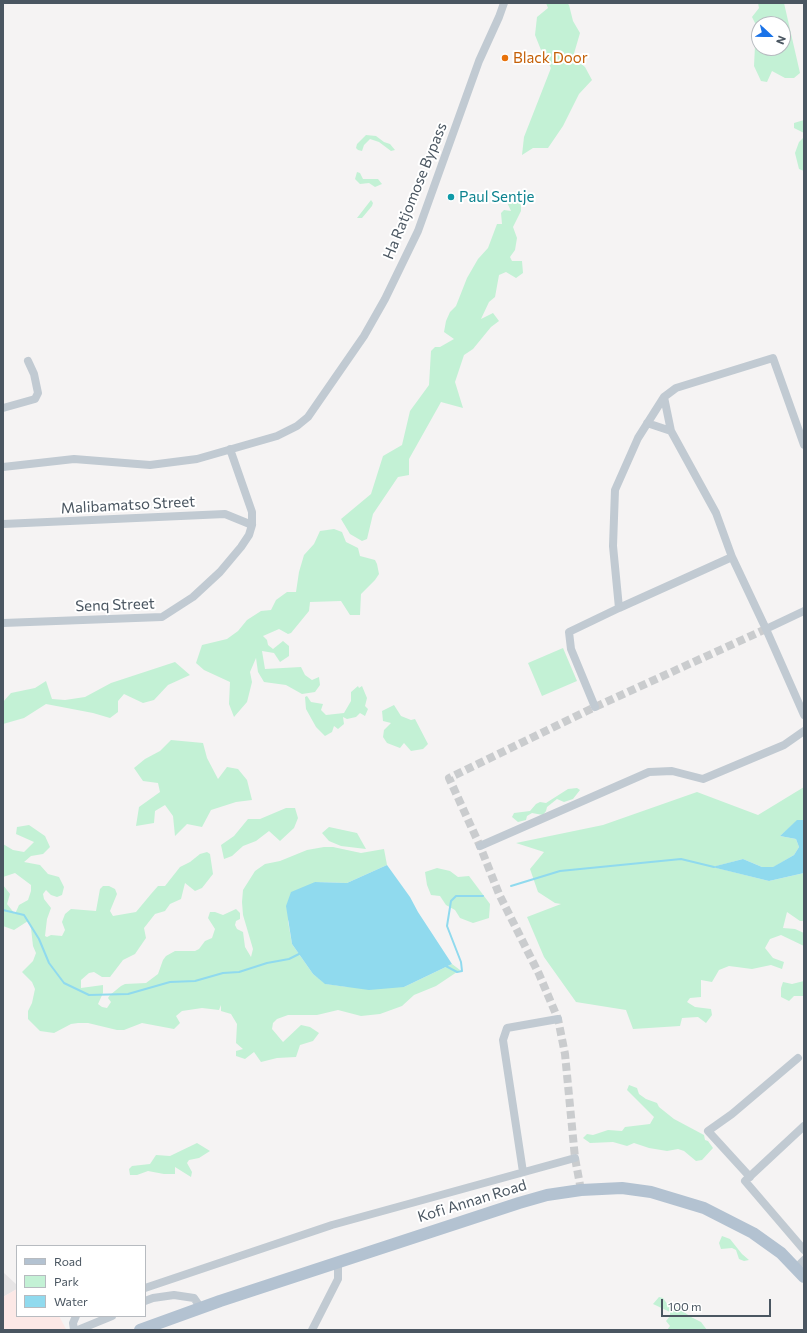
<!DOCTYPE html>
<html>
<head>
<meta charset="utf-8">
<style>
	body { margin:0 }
	#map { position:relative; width:807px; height:1333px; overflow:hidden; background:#f5f3f3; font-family:Commissioner,sans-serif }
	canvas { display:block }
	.frame { position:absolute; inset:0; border:4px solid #4a5661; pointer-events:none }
	.legend { position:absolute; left:16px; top:1245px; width:130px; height:72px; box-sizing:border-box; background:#fff; border:1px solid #b7bbc0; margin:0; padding:5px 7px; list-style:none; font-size:12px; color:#4a5661 }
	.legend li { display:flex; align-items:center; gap:8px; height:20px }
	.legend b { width:20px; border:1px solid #b7bbc0 }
	.north { position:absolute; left:751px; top:16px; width:40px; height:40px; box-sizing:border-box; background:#fff; border:1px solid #b7bbc0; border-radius:50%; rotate:112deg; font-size:11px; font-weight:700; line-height:16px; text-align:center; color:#4a5661 }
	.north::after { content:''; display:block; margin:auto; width:14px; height:18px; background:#1a73e8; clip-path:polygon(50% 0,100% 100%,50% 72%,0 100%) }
	.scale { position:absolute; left:661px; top:1299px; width:110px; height:18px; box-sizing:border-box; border:2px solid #4a5661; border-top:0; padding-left:5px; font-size:12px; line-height:14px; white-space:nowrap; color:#4a5661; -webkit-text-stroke:3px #fff; paint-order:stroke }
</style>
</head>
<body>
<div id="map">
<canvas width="807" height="1333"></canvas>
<div class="frame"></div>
<ul class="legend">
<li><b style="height:5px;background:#b3c2d1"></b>Road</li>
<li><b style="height:11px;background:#c3f1d5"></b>Park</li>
<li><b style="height:11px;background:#90daee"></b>Water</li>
</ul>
<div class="north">N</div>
<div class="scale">100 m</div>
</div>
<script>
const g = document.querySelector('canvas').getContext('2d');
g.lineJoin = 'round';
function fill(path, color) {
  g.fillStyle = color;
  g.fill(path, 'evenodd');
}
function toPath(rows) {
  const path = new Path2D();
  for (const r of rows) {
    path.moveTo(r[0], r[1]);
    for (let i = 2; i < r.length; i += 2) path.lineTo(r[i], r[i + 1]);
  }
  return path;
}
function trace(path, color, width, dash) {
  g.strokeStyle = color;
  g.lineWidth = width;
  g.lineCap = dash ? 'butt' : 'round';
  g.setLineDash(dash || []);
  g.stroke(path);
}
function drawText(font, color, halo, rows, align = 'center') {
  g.font = font + ' Commissioner,sans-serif';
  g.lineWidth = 4;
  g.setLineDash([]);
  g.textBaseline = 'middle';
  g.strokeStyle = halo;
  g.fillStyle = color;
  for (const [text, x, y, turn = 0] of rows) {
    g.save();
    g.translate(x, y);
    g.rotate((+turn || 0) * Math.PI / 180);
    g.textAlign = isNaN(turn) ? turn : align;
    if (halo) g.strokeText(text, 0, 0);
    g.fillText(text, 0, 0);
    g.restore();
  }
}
const education = toPath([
	[3,1272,17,1285,17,1289,3,1297]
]);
const medical = toPath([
	[17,1289,17,1316,59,1316,66,1329,3,1330,3,1297]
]);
const green = toPath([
	[546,3,567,3,569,5,573,21,580,33,573,57,585,67,592,80,579,94,563,126,548,148,533,148,522,155,524,137,551,68,541,50,535,35,537,17,548,8],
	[758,3,784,3,800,73,794,78,785,78,772,71,767,82,761,81,754,66,756,25,752,17,759,8],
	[759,24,783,24,783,48,759,48],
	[804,120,804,133,794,128,794,123],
	[366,135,376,136,384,142,390,144,395,150,391,151,379,142,370,139,364,145,362,151,358,150,356,148,357,144],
	[804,137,804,171,799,169,795,153,799,142],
	[357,172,360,173,363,179,378,179,382,184,375,187,369,183,360,184,355,179],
	[510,193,521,205,521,211,513,227,517,238,515,250,510,257,512,261,522,261,523,273,516,278,506,272,499,275,495,297,489,302,481,319,493,313,499,321,491,327,473,349,464,355,455,382,463,408,441,402,409,459,409,475,398,477,373,514,367,539,362,541,350,534,341,519,371,494,383,456,402,445,410,411,429,385,431,351,435,347,440,347,454,339,444,332,446,321,450,312,456,306,467,278,478,259,488,248,497,224,502,224,501,213,504,210,511,211,506,200],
	[371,200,373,203,372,206,362,218,357,218],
	[334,529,342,532,346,542,358,548,360,556,375,560,377,564,379,574,375,580,361,594,360,615,350,615,341,601,310,602,309,611,291,633,288,634,279,629,263,636,267,640,268,645,273,649,283,641,289,646,289,656,280,662,274,653,262,651,265,669,301,667,305,675,312,680,319,677,320,685,315,692,302,694,286,685,264,682,258,672,256,658,250,672,252,682,247,702,234,717,229,704,230,682,204,670,196,663,202,645,227,639,238,631,247,620,261,611,271,610,276,600,287,592,296,592,299,572,304,555,314,544,320,531],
	[563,648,577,681,542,696,528,663],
	[175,662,190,675,168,685,154,700,143,703,124,694,118,701,118,712,110,718,93,713,46,704,24,718,3,724,3,702,11,693,35,688,46,681,52,699,65,700,85,697,111,683],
	[358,686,359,688,362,686,367,698,365,706,368,709,365,716,360,713,356,717,347,719,343,717,344,724,338,729,334,726,332,732,325,736,316,727,306,709,305,697,307,696,311,702,323,704,321,710,326,715,344,713,351,701,351,692],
	[394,705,401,716,411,720,415,719,428,744,423,749,411,751,404,743,400,748,387,743,383,737,384,730,391,723,383,721,382,711],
	[171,740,203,743,207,758,218,779,227,767,238,769,247,780,252,800,236,802,211,810,202,827,187,824,175,836,173,816,165,805,155,811,154,823,136,826,139,807,160,792,158,783,143,781,134,768,145,759,160,751],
	[804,787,804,820,797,821,780,836,796,839,799,847,794,855,772,868,762,867,743,859,713,867,769,881,804,873,804,921,800,921,787,912,783,928,795,929,804,933,804,946,781,935,770,939,765,948,773,958,784,962,782,969,771,965,752,969,729,966,719,970,712,982,701,980,701,997,690,998,687,1002,695,1007,711,1009,712,1015,706,1023,698,1017,682,1018,680,1026,633,1029,626,1010,576,1002,544,957,527,917,561,904,555,903,538,892,530,869,544,852,516,843,603,825,697,792,758,815],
	[577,788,580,790,573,799,564,802,557,799,547,807,546,811,543,815,532,813,527,816,526,820,518,822,512,817,514,813,530,811,536,804,540,802,546,803,568,789],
	[286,808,295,808,298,818,294,828,280,841,269,831,256,841,243,846,232,856,224,859,221,845,234,836,248,819,260,819],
	[29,825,45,836,50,847,43,854,31,856,24,862,40,865,48,874,59,877,64,887,62,895,57,897,51,895,46,890,43,894,44,899,51,908,47,919,45,936,47,937,51,935,62,936,65,930,62,922,65,914,71,909,96,911,100,889,103,886,109,886,115,889,117,894,110,911,113,916,136,912,151,894,158,886,165,886,180,867,190,862,200,854,207,852,210,854,213,874,202,888,195,891,185,883,181,899,170,904,165,911,155,914,144,928,146,938,135,954,123,960,110,977,102,977,94,972,89,973,81,980,81,988,103,985,103,993,98,1004,102,1007,107,1008,111,1002,108,998,110,995,121,986,125,984,146,983,158,974,163,960,166,956,175,951,195,951,199,949,205,941,212,938,215,929,208,918,210,912,215,912,223,915,236,909,240,913,240,919,236,921,235,925,237,929,243,932,245,947,251,957,253,949,243,915,242,902,243,890,255,871,265,864,280,861,307,850,324,847,333,847,361,853,384,849,387,865,347,883,315,882,288,921,292,944,313,974,326,984,348,987,404,987,452,964,460,970,436,986,414,995,402,1006,380,1014,361,1016,338,1010,317,1015,288,1015,277,1019,273,1023,272,1029,283,1042,301,1025,310,1027,319,1033,313,1041,300,1045,296,1057,277,1058,261,1062,254,1052,245,1059,236,1056,236,1051,243,1049,236,1043,237,1024,231,1014,221,1011,221,1005,219,1010,202,1008,182,1011,176,1016,180,1023,174,1029,142,1023,124,1030,117,1030,88,1023,78,1023,71,1024,54,1033,40,1031,28,1019,28,1011,32,1003,35,989,32,982,22,972,33,961,36,953,33,946,31,928,28,921,14,930,3,926,3,885,10,894,7,904,15,914,19,905,28,900,31,891,31,885,15,873,3,877,3,844,13,850,24,852,34,842,16,834,17,827],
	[329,827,357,833,366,849,341,846,329,841,322,833],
	[437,868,450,871,458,877,469,876,490,904,489,918,473,923,460,918,455,910,446,905,440,896,431,895,427,885,425,872],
	[804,981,804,996,794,996,789,1001,781,997,781,988,783,982,792,984],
	[629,1085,637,1088,639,1094,646,1099,657,1103,659,1107,674,1119,704,1135,705,1140,708,1141,713,1148,702,1160,696,1161,684,1151,678,1149,667,1151,649,1148,634,1143,627,1146,613,1142,590,1143,583,1138,587,1134,593,1135,608,1130,622,1131,625,1127,650,1124,654,1117,627,1090],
	[197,1143,210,1151,199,1158,189,1160,187,1163,192,1172,191,1177,175,1167,175,1174,164,1174,148,1171,137,1175,130,1175,129,1169,132,1166,150,1164,156,1155,170,1156],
	[722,1236,730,1239,742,1254,749,1260,744,1261,739,1259,736,1250,732,1248,721,1249,719,1243],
	[659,1297,663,1298,668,1305,677,1307,691,1317,701,1322,707,1330,667,1330,670,1326,666,1321,670,1316,670,1312,653,1304]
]);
const water = toPath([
	[797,820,804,820,804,873,769,881,712,867,743,859,762,867,773,867,794,855,799,847,796,839,780,836],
	[387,865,410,897,418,912,452,964,404,987,369,990,325,984,313,974,292,944,286,906,291,892,315,882,347,883]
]);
const stream = toPath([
	[511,886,560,871,681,859,714,867],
	[3,910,24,915,39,939,49,963,64,983,89,995,128,994,170,982,195,981,223,973,239,972,267,963,289,959,301,953],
	[444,965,457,972,462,971,461,962,447,926,451,901,456,896,483,896]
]);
const minorTunnel = toPath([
	[581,1190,575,1158,565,1054,558,1019,539,974,499,894,480,846,449,778,595,707,766,629]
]);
const minor = toPath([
	[3,408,35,399,38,393,34,374,28,361],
	[647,423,671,431],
	[804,445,773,358,676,388,664,397,671,431,716,513,732,557,766,629,804,611],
	[3,467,74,459,150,465,197,459,277,436,297,426,308,417,364,336,385,299,418,231,479,61,499,17,504,3],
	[3,524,225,514,252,525],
	[619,608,613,546,615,490,638,438,664,397],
	[3,623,162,617,193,597,220,572,241,547,249,535,252,525,252,512,230,449],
	[766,629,804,715],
	[595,707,571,649,569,632,619,608,732,557],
	[480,846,649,772,672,771,703,779,784,745,804,731],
	[804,1126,745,1181,804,1250],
	[523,1172,503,1040,507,1028,558,1019],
	[750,1177,708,1131,732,1114,798,1058],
	[796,1268,804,1260],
	[145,1288,332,1225,575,1158],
	[145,1301,153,1298,174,1295,194,1298,201,1308],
	[74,1330,73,1323,76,1316],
	[78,1330,112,1316],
	[312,1330,338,1279,338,1263]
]);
const primary = toPath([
	[140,1330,220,1301,519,1203,547,1195,581,1190,622,1188,651,1192,704,1208,753,1233,781,1253,804,1277]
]);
const markers = [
	[505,58,4,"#e8710a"],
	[451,197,4,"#0f9aa8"]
];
const foodNames = [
	["Black Door",513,58]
];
const streetNames = [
	["Ha Ratjomose Bypass",415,191,-68],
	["Malibamatso Street",128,505,-3],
	["Senq Street",115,605,-2],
	["Kofi Annan Road",472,1201,-17]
];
const cultureNames = [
	["Paul Sentje",459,197]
];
fill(education, '#e6e4e5');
fill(medical, '#fce8e6');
fill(green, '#c3f1d5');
fill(water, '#90daee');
trace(stream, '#90daee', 2);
trace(minorTunnel, '#caccce', 8, [8, 4]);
trace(minor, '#c1cad2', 8);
trace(primary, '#b3c2d1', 12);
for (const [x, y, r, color] of markers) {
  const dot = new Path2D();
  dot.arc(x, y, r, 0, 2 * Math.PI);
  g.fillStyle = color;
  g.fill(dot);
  trace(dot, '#fff', 1.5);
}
drawText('15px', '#c56008', '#fff', foodNames, 'left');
drawText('15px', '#4a5661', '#fff', streetNames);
drawText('15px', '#0d838f', '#fff', cultureNames, 'left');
</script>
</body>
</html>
